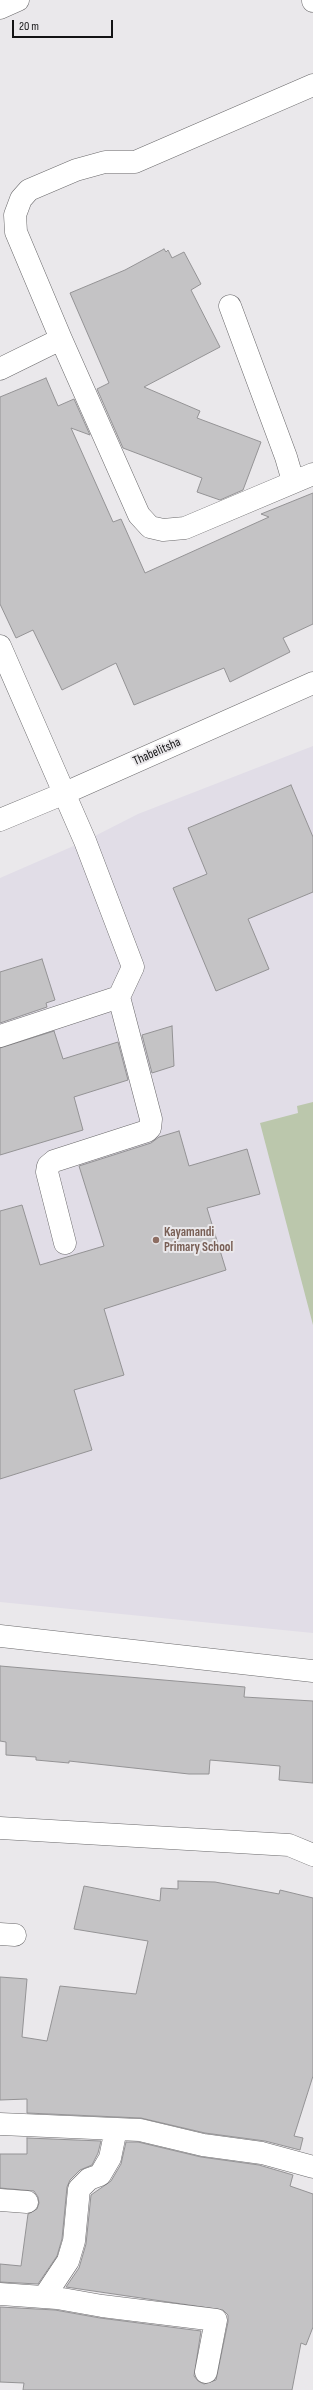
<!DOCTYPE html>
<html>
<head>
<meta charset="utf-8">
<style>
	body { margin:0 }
	#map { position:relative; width:313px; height:2390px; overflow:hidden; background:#eae8eb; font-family:"Sofia Sans Condensed",sans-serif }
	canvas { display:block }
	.scale { position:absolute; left:12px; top:20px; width:101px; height:18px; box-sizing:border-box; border:2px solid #131314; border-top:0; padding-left:5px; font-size:12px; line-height:14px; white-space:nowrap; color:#131314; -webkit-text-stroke:3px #eae8eb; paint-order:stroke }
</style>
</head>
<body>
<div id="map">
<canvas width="313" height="2390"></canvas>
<div class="scale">20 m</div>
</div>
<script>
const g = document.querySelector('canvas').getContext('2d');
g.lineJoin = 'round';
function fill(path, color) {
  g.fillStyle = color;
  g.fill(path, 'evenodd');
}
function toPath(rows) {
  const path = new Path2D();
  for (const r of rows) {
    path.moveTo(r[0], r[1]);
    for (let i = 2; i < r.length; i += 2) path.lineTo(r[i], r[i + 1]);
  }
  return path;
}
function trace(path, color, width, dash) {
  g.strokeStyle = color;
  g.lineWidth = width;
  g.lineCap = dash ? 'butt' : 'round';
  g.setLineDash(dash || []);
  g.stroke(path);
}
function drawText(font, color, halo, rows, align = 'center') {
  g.font = font + ' "Sofia Sans Condensed",sans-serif';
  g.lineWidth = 4;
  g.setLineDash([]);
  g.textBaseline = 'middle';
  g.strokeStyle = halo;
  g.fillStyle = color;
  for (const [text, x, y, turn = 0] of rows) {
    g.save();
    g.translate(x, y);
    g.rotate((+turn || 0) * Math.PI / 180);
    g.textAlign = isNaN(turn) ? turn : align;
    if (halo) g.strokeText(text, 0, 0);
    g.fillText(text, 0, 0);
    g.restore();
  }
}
const built = toPath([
	[313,746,313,1633,0,1602,0,878,85,841,138,814]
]);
const green = toPath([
	[313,1102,313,1325,260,1123,298,1113,297,1106]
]);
const building = toPath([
	[164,249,166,252,168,250,172,258,184,252,201,284,191,290,220,347,144,387,200,411,197,418,261,442,243,490,220,500,197,492,202,478,123,448,97,389,109,383,70,293,125,270,164,249],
	[46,378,58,406,74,399,90,435,71,428,113,522,121,519,145,573,269,517,261,514,313,493,313,624,283,638,290,652,230,682,224,668,134,705,116,663,62,690,33,630,16,638,0,604,0,397,46,378],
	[291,785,313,837,313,892,248,919,269,969,216,991,173,888,207,874,188,828,291,785],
	[42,959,55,1000,46,1003,47,1007,0,1023,0,972,42,959],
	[172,1026,174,1066,152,1073,142,1035,172,1026],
	[54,1031,63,1059,118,1042,128,1080,74,1097,83,1130,0,1155,0,1048,54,1031],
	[179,1131,189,1166,247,1149,260,1194,207,1208,226,1270,104,1309,124,1375,74,1390,92,1450,0,1479,0,1211,22,1205,40,1265,104,1246,79,1166,151,1143,159,1137,179,1131],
	[0,1666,245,1687,244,1697,313,1701,313,1783,279,1780,280,1766,210,1760,209,1774,189,1774,69,1761,69,1763,36,1760,36,1757,6,1755,6,1742,0,1741,0,1666],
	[178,1881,215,1882,279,1894,280,1890,313,1898,313,2076,294,2136,303,2138,300,2150,265,2141,205,2133,141,2118,27,2113,27,2099,0,2100,0,1977,27,1979,22,2037,47,2041,60,1986,136,1994,148,1941,74,1929,84,1886,160,1901,161,1888,178,1889,178,1881],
	[27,2138,101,2141,98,2153,92,2165,80,2170,70,2180,67,2187,62,2239,57,2256,38,2284,0,2282,0,2264,21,2266,28,2214,37,2209,39,2203,38,2197,34,2191,0,2188,0,2154,27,2154,27,2138],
	[126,2142,138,2142,201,2157,259,2165,293,2175,290,2186,313,2194,313,2327,306,2345,301,2343,292,2390,23,2390,24,2383,0,2382,0,2307,55,2310,100,2318,201,2331,194,2376,198,2381,204,2384,216,2380,228,2322,228,2315,223,2310,66,2287,79,2268,86,2244,91,2195,111,2181,121,2164,126,2142]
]);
const minor = toPath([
	[313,0,313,1],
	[0,8,18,0],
	[313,85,135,162,105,162,76,170,29,190,21,199,15,215,16,232,61,339,139,515,150,527,163,530,185,528,313,474],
	[230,306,286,457,293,481],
	[0,369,61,339],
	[0,646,85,841,133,967,119,997,0,1036],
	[0,820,65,793,313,683],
	[65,1243,47,1172,48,1166,54,1161,147,1131,150,1128,151,1119,119,997],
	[0,1636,313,1671],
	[0,1828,289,1845,313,1855],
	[0,1934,15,1935],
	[0,2124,140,2130,203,2145,262,2153,313,2167],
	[0,2200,27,2202],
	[0,2294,57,2298,102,2306,216,2320,206,2372],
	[44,2297,68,2261,74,2241,79,2189,89,2179,100,2175,110,2158,116,2129]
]);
const markers = [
	[156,1240,4,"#8d6e63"]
];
const streetNames = [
	["Thabelitsha",157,752,-24]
];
const educationNames = [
	["Kayamandi",164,1233],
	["Primary School",164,1248]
];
fill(built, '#e1dde7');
fill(green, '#bbc7ac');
fill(building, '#c4c3c5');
trace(building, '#949395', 1);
trace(minor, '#6a696b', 23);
trace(minor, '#fff', 22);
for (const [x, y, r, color] of markers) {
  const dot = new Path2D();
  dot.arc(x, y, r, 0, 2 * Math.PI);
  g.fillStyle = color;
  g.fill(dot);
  trace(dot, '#eae8eb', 1.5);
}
drawText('13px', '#131314', '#eae8eb', streetNames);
drawText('bold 13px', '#785e54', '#eae8eb', educationNames, 'left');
</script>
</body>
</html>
